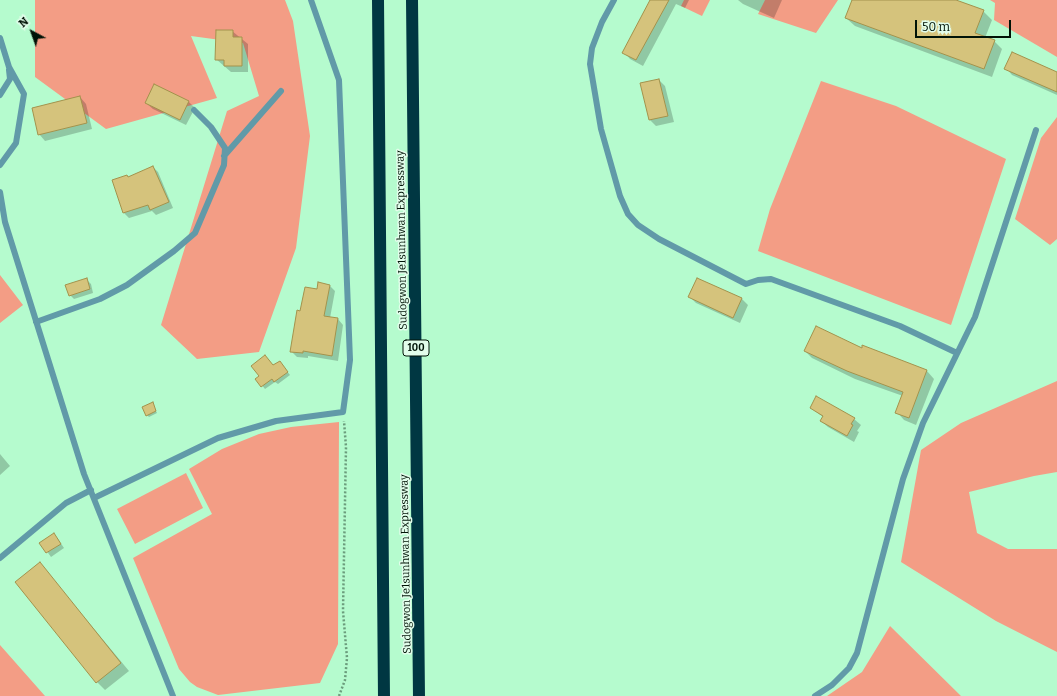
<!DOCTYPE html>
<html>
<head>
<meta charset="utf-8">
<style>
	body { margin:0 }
	#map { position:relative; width:1057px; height:696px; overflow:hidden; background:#b5fbce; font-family:Bitter,serif }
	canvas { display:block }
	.north { position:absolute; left:12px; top:12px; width:40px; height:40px; -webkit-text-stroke:3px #e2fdeb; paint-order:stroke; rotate:319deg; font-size:11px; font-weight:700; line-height:16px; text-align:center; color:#001306 }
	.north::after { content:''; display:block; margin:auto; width:14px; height:18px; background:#001306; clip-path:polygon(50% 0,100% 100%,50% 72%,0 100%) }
	.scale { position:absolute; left:915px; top:20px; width:96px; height:18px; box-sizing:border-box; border:2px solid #001306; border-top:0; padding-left:5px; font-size:12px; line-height:14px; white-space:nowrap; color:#001306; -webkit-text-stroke:3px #e2fdeb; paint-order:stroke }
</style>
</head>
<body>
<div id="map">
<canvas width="1057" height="696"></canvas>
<div class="north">N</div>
<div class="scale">50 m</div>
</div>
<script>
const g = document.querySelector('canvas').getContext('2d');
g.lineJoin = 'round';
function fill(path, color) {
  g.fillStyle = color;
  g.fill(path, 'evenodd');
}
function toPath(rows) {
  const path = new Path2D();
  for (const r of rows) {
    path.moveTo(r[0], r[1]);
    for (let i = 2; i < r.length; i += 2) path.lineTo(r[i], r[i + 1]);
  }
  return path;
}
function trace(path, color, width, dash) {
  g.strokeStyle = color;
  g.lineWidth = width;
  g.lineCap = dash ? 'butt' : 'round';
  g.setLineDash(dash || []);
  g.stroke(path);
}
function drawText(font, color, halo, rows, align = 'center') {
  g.font = font + ' Bitter,serif';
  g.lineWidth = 3;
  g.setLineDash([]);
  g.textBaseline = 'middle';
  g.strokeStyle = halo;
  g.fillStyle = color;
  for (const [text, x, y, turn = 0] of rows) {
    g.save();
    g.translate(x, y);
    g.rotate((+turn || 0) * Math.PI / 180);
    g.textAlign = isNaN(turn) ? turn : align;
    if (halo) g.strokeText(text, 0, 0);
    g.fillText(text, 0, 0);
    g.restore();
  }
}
const green = toPath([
	[35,0,285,0,293,21,310,136,296,248,259,352,197,359,161,325,227,111,259,96,243,43,191,36,217,98,106,129,35,77],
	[684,0,710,0,702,16,681,6],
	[765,0,838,0,816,33,758,14],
	[990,0,1057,0,1057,57,994,20,995,3],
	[821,81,896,106,1006,159,951,325,758,251,770,209],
	[1057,117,1057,239,1050,245,1015,219,1041,138],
	[0,275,23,305,0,323],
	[1057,381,1057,472,1034,476,969,492,977,533,1008,549,1057,549,1057,652,996,621,901,562,921,450,961,423],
	[339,422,338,644,320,683,218,695,197,687,190,682,179,669,133,558,212,514,189,469,222,449,259,434,291,427],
	[186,473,203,508,135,544,117,509],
	[890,626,961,696,827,696,862,672],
	[0,645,45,696,0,696]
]);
const shadow = toPath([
	[652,0,689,0,685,8,676,4,643,66,630,59,624,52],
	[738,0,782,0,774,18,743,4],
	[853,0,953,0,983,11,992,20,985,38,994,41,1002,49,992,77,855,26,846,18],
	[232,31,248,44,248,72,231,72,216,59],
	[1006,68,1057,73,1057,95,1012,75],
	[659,80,665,86,674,122,656,126,650,120],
	[155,85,189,102,195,108,186,125,153,109,146,103],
	[80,97,86,104,92,129,45,141,39,134],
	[153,167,158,172,173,208,156,215,152,211,129,218,124,213,114,181,128,178],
	[86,279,91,284,93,293,74,299,70,295],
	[698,279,742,299,748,305,740,323,696,303,690,297],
	[330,286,335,291,330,318,338,319,343,325,338,361,308,356,308,358,297,357,291,351,301,312,318,290],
	[863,347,927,371,934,379,916,425,904,420,897,412,903,396,855,379,812,358,805,351,862,349],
	[282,365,290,375,278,384,275,382,265,389,257,379,274,366],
	[152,403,157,413,149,417,147,415],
	[811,408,854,419,861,425,857,431,859,432,854,442,828,427,821,421,823,417],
	[0,454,10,466,0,475],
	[58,539,64,548,51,557,41,543],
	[40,564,129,671,105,690,97,682]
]);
const building = toPath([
	[650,0,669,0,636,60,622,53,650,0],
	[852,0,956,0,984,10,975,33,995,40,984,69,845,18,852,0],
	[216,30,233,30,233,37,242,37,242,66,224,66,224,60,215,60,216,30],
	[1012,52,1057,72,1057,92,1004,69,1012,52],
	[659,79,668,116,649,120,640,83,659,79],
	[154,84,189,101,180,120,145,103,154,84],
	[80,96,87,123,38,135,32,108,80,96],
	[153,166,169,202,150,210,148,205,123,213,112,180,127,175,128,177,153,166],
	[87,278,90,289,69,296,65,285,87,278],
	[697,278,742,298,733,318,688,297,697,278],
	[318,282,330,285,324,316,338,318,332,356,303,351,303,353,290,352,297,310,300,311,305,287,317,289,318,282],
	[816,326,862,348,862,345,927,370,909,418,895,413,903,392,847,371,804,351,816,326],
	[265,355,273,365,280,361,288,372,274,382,272,379,261,387,255,379,259,376,251,366,265,355],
	[816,396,855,418,851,424,853,425,847,436,820,421,823,416,810,408,816,396],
	[153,402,156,411,146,416,142,407,153,402],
	[54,533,61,544,46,553,39,543,54,533],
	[40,562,121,663,96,683,15,582,40,562]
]);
const path = toPath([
	[339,696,345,680,347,658,343,611,346,447,344,421]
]);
const lane = toPath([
	[614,0,602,22,592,48,590,64,601,129,620,196,628,214,638,225,659,239,746,284,758,280,771,279,900,326,957,353],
	[0,38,9,67,24,94,16,143,0,165],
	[0,95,10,79,9,70],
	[224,156,281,91],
	[0,192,5,222,84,474,173,696],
	[36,322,100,299,127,285,174,251,195,233,224,165,225,148,211,127,194,110],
	[94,498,218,438,276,421,343,412,350,360,339,80,311,0],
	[0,558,66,503,91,490],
	[815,696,832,685,849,668,857,653,903,479,923,423,975,317,1036,130]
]);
const highway = toPath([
	[378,0,384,696],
	[412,0,419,696]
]);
const shields = [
	[416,348,26]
];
const shieldNames = [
	["100",416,348]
];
const streetNames = [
	["Sudogwon Je1sunhwan Expressway",402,240,-91],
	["Sudogwon Je1sunhwan Expressway",406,564,-91]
];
fill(green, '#f39d85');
fill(shadow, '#0003');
fill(building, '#d5c37c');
trace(building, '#a3924c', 1);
trace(path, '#6b9c7c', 2.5, [2, 2]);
trace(lane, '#619aa8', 6);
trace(highway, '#003742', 12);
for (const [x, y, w] of shields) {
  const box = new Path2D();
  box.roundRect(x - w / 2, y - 8, w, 16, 3);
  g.fillStyle = '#e2fdeb';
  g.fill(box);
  trace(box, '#001306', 1);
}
drawText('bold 10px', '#001306', null, shieldNames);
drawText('11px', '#001306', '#e2fdeb', streetNames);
</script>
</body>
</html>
